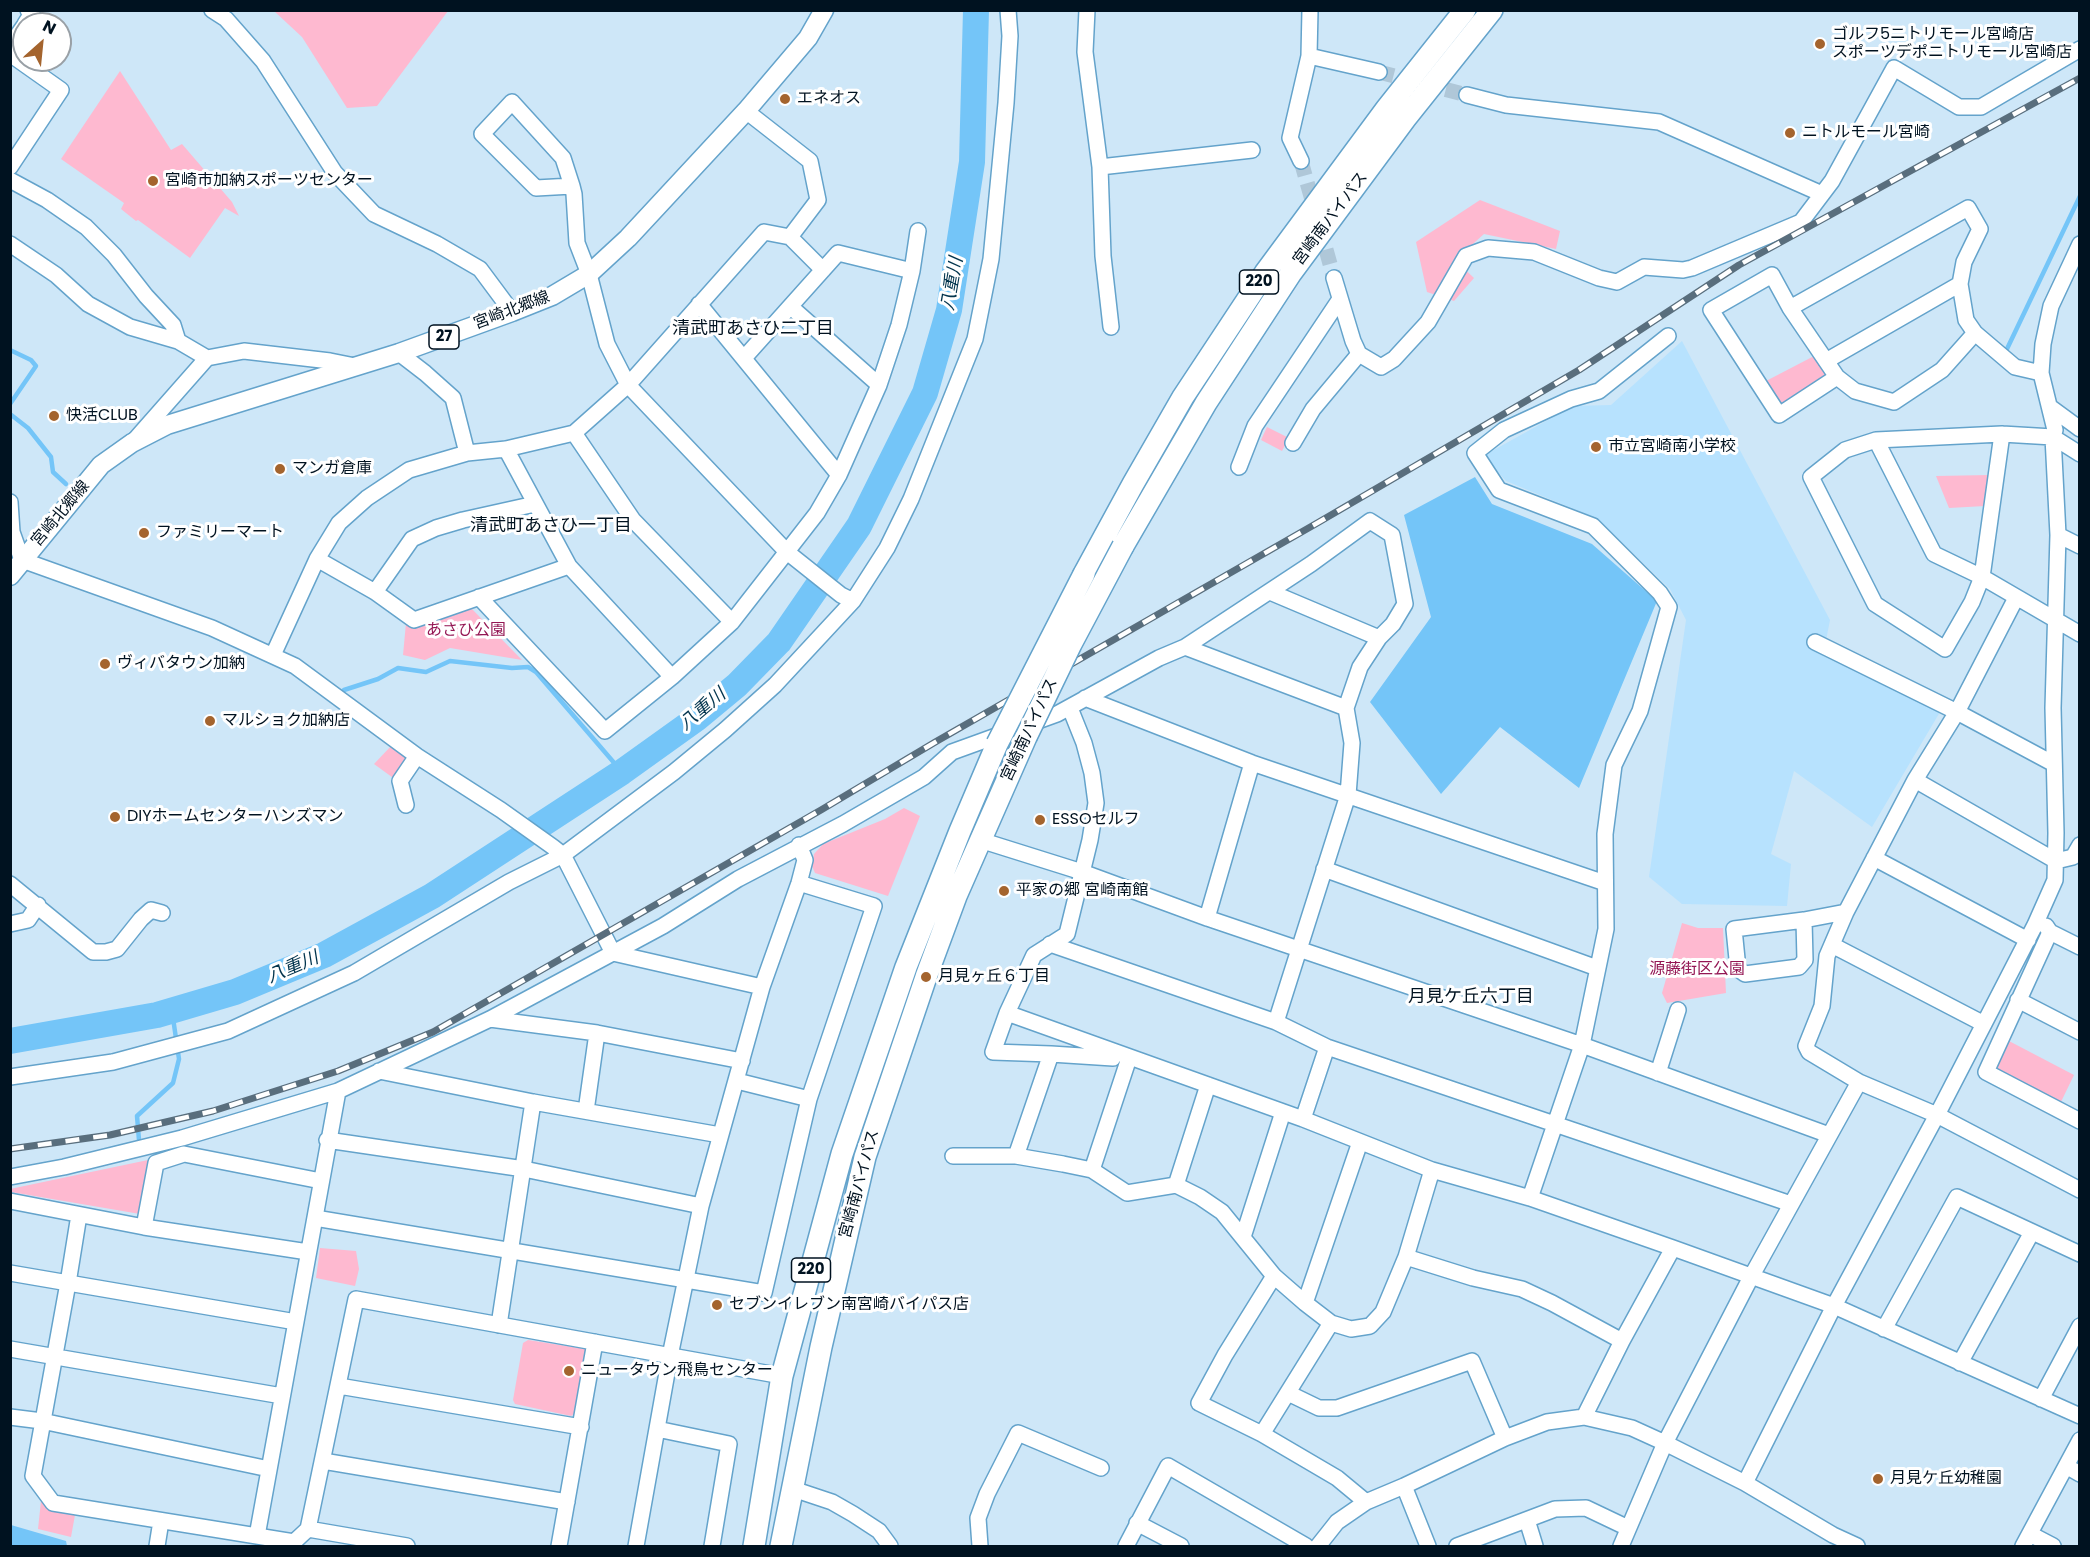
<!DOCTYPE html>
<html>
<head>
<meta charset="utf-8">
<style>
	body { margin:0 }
	#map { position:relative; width:2090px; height:1557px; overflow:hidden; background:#cee7f8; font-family:Poppins,sans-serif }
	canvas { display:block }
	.frame { position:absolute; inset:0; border:12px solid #001220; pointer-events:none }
	.north { position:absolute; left:12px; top:12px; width:60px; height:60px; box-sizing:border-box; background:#fff; border:2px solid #99a0a6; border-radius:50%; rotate:27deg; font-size:16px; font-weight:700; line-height:24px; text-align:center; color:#001220 }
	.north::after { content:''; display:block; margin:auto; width:21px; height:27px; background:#a4642e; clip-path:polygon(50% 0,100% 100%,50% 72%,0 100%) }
</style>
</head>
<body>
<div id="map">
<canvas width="2090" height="1557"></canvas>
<div class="frame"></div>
<div class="north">N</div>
</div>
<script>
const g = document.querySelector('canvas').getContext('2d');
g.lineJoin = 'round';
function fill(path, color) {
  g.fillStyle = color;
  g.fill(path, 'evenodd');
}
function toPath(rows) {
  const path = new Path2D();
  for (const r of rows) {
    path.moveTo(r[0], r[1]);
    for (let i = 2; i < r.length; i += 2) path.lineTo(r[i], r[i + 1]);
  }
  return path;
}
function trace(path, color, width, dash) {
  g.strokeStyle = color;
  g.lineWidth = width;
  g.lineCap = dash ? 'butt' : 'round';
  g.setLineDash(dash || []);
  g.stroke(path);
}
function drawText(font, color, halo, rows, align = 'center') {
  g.font = font + ' Poppins,"Noto Sans JP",sans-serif';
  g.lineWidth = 6;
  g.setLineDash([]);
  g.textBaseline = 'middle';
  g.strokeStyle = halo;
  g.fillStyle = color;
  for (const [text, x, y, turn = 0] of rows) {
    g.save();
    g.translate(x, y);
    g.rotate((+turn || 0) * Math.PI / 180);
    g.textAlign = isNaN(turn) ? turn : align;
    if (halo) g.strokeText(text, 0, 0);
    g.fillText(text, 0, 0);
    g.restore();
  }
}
const built = toPath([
	[1682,341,1830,620,1823,656,1940,712,1872,827,1794,771,1771,854,1791,864,1787,906,1682,904,1649,877,1686,620,1670,589,1598,519,1506,481,1483,456,1573,406,1611,405]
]);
const green = toPath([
	[274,11,448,11,377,106,347,108,302,37],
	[120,71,171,150,182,144,232,202,239,216,225,208,190,258,138,220,136,221,121,209,124,203,61,159],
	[1480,200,1560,231,1556,249,1484,234,1455,260,1474,278,1454,301,1427,292,1416,242],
	[1816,355,1827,371,1827,376,1783,405,1766,381],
	[1267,427,1289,438,1282,451,1261,440],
	[1989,475,1985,506,1949,508,1936,476],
	[472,609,522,660,450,648,425,660,403,655,406,623],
	[392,745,410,760,396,780,374,764],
	[904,808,920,816,888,896,815,873,812,866,814,854,823,844,885,819],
	[1682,923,1698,928,1723,928,1726,993,1667,1003,1662,993],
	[2009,1041,2074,1075,2059,1106,1996,1069],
	[148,1160,140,1214,11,1192,10,1189],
	[320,1248,356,1251,359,1269,355,1286,316,1278],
	[528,1340,586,1349,577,1412,571,1416,515,1404,513,1400,523,1343],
	[41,1501,50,1509,75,1515,71,1537,38,1529]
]);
const water = toPath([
	[1475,477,1492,504,1592,544,1657,601,1579,788,1500,727,1441,794,1370,702,1431,617,1404,515],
	[11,1525,66,1541,67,1546,11,1546]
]);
const stream = toPath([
	[10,350,31,360,36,366,10,404],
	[2006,351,2080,196],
	[10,414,28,428,51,457,53,472,66,484],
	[344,690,378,679,398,668,426,672,450,661,512,668,528,667,536,672,622,772],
	[139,1140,137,1116,173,1083,179,1059,172,1011]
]);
const river = toPath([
	[10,1041,157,1015,235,992,324,955,432,896,622,772,696,719,737,685,779,642,859,526,925,393,949,310,972,162,976,10]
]);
const minorTunnel = toPath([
	[1379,72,1467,95],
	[1301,161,1334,278]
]);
const minor = toPath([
	[212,10,226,19,263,61,335,173,374,214,437,244,480,269,512,312],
	[1087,10,1085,52,1100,167,1103,256,1111,327],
	[25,24,32,13,28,10],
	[10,46,24,26],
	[10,54,61,90,10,167],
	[1309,56,1379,72],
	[1467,95,1506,105,1659,122,1822,194],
	[746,111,810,161,818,200,790,237],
	[1301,161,1290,138,1309,56,1310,10],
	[1100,167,1252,150],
	[10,180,47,200,86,227,114,255,146,296,173,325,178,341],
	[572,186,536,188,482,134,512,102,563,158,572,186,574,194,577,243,589,274,607,344,628,385,787,552,841,595,853,601],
	[10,244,56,275,88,304,130,327,178,341,207,358],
	[1334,278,1353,341,1359,354,1381,367,1394,359,1428,322,1466,256,1488,248,1534,252,1599,278,1617,282,1644,267,1683,270,1692,268,1801,222,1832,181,1894,68,1959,107,1981,107,2080,49],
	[699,304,839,475],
	[791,307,879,385],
	[1790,308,1968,208,1980,229,1964,262,1960,284,1966,320,1975,333,2015,367,2041,373],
	[399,353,425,373,453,398,467,453],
	[744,358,838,253,912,271],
	[1826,361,1960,284],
	[1837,377,1779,415,1711,310,1772,275,1790,308,1837,377,1855,391,1894,402,1942,370,1975,333],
	[2050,407,2080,429],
	[574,433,633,520,732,622],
	[2002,434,1982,577,1972,602,1945,649,1875,604,1811,477,1845,450,1876,440,2002,434,2053,437,2080,454],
	[1876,440,1934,554,1982,577,2080,634],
	[133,442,207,358,244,351,330,361,355,366],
	[1293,443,1313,409,1359,354],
	[506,449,569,566,672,677],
	[1239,467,1255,426,1340,299],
	[10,502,12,532,22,560,212,628,295,666,417,756,501,810,553,847,563,855,613,953],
	[2058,535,2080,546],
	[317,559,375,592,414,620,569,566],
	[375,592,412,539,436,528,463,520,535,504],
	[1270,592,1379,638],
	[479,597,605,731,672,677,732,622,817,513,839,475,879,385,899,325,912,271,918,231],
	[2016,598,1957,712,1915,780,1846,912,1827,956,1822,1006,1806,1046,1809,1052,1859,1082,1937,1115,2080,1190],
	[1815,642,1957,712,2054,764],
	[1185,647,1346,708],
	[273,655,317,559,339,523,367,498,409,470,467,453,506,449,574,433,628,385,764,232,790,237,823,270],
	[1085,698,1252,763,1605,883],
	[1070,708,1084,743,1092,773,1096,803,1090,840,1067,934,1034,955,1007,1013,993,1052,1051,1054,1113,1058],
	[1915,780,2056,861,2073,857,2080,845],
	[406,805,400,781,417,756],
	[980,840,1082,872,1207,918,1582,1045,1829,1135],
	[1874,858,2028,940],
	[1324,869,1597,968],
	[10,884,93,952,106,952,117,949,141,919,151,910,162,913],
	[1207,918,1252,763],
	[1804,920,1805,960,1799,967,1745,974,1738,969,1734,929,1804,920,1846,912],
	[10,924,28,920,38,905],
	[2046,926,2050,932,2080,947],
	[2050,932,1986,1072,2080,1121],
	[1050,944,1276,1022,1327,1047,1791,1204],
	[1832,945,1984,1024],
	[613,953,762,987],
	[2018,1000,2080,1032],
	[1007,1013,1303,1119,1432,1170,1530,1198,1673,1248,1834,1306,2080,1416],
	[490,1019,597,1033,742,1061],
	[379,1071,533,1102,720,1135],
	[1658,1073,1678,1010],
	[10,1077,113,1062,228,1031,354,973,509,882,563,855,674,772,725,730,775,685,853,601,887,548,911,499,975,339,991,259,1006,103,1010,36,1008,10],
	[737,1081,809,1099],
	[586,1111,597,1033],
	[1303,1119,1327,1047],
	[327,1140,524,1169,701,1206],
	[953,1156,1016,1156,1063,1164,1092,1170,1127,1193,1176,1185,1200,1197,1222,1212,1274,1276,1305,1303,1331,1323,1351,1329,1370,1326,1383,1312,1406,1257,1432,1170],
	[1016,1156,1051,1054],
	[1092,1170,1128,1061],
	[10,1177,64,1167,182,1138,338,1091,490,1019,663,926,738,879,843,824,924,777,952,752,1057,714,1159,658,1185,647,1311,564,1370,521,1392,535,1405,604,1393,624,1379,638,1360,667,1346,708,1352,743,1348,795,1276,1022],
	[1176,1185,1208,1085],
	[1530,1198,1582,1045,1606,929,1605,834,1614,765,1640,711,1669,607,1660,593,1593,526,1499,490,1475,453,1504,430,1571,399,1599,391,1668,336],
	[10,1201,144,1227,308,1252],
	[79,1215,68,1283,33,1476,53,1503,294,1542,308,1529,356,1299,782,1376],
	[315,1218,764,1293,809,1099,874,906,799,883],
	[144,1227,156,1163,184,1154,321,1181],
	[1243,1237,1283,1112],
	[1406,1257,1473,1278,1522,1289,1552,1303,1622,1341],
	[10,1273,296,1322],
	[1274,1276,1225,1355,1199,1403,1262,1434,1337,1478,1366,1502],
	[1305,1303,1360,1142],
	[499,1325,533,1102],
	[1884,1329,1957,1197,2080,1254],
	[10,1349,282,1396],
	[1960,1363,2032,1232],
	[339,1386,581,1427],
	[1288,1393,1319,1408,1337,1408,1472,1361,1505,1438],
	[2041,1399,2080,1326],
	[10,1417,42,1421,269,1469],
	[1584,1417,1622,1341,1673,1248],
	[657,1429,729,1444,712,1546],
	[1262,1434,1331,1323],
	[323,1461,567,1502],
	[2066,1466,2080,1474],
	[1745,1483,1834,1306,1937,1115,2035,925,2055,880,2056,833,2053,708,2058,535,2053,437,2055,430,2041,373,2043,344,2051,306,2080,244],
	[1404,1486,1428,1546],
	[793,1489,832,1502,853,1514,879,1531,890,1546],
	[1527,1520,1535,1546],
	[1137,1523,1181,1546],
	[308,1529,407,1546],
	[2030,1534,2053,1546],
	[257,1536,338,1091],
	[157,1546,161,1521],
	[559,1546,595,1342],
	[636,1546,670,1356,701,1206,762,987,799,883,805,860,799,845],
	[980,1546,978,1518,987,1494,1018,1433,1101,1468],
	[1126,1546,1168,1466,1306,1546],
	[1318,1546,1337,1522,1366,1502,1404,1486,1505,1438,1547,1422,1584,1417,1632,1428,1665,1443,1745,1483,1833,1535,1857,1546],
	[1457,1546,1555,1509,1586,1508,1628,1528],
	[1621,1546,1665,1443,1751,1277,1859,1082],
	[2023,1546,2080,1440]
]);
const major = toPath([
	[10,576,101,465,132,443,167,425,399,353,512,312,552,296,589,274,628,238,746,111,808,38,824,10]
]);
const highway = toPath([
	[1123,546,1206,403,1291,273,1405,119,1492,10],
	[1084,574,1133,484,1183,397,1265,273,1387,108,1465,10],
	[754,1546,782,1376,842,1154,906,967,960,831,997,744],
	[781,1546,821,1347,865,1157,926,977,956,896,1026,737]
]);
const rail = toPath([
	[10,1149,110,1135,213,1111,338,1071,433,1032,821,810,937,741,1319,522,1579,370,1739,265,2080,78]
]);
const highwayBridge = toPath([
	[1026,737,1071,644,1123,546],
	[997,744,1084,574]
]);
const markers = [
	[1820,44,6,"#a4642e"],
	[785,99,6,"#a4642e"],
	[1790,133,6,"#a4642e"],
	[153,181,6,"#a4642e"],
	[54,416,6,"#a4642e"],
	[1596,447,6,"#a4642e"],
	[280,469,6,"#a4642e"],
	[144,533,6,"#a4642e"],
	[105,664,6,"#a4642e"],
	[210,721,6,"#a4642e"],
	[115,817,6,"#a4642e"],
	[1040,820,6,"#a4642e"],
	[1004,891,6,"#a4642e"],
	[926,977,6,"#a4642e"],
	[717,1305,6,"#a4642e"],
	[569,1371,6,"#a4642e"],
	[1878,1479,6,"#a4642e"]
];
const shields = [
	[1259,282,39],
	[444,337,30],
	[811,1270,39]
];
const shieldNames = [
	["220",1259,282],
	["27",444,337],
	["220",811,1270]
];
const poiNames = [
	["ゴルフ5ニトリモール宮崎店",1832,35],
	["スポーツデポニトリモール宮崎店",1832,53],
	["エネオス",797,99],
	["ニトルモール宮崎",1802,133],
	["宮崎市加納スポーツセンター",165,181],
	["快活CLUB",66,416],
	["市立宮崎南小学校",1608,447],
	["マンガ倉庫",292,469],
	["ファミリーマート",156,533],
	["ヴィバタウン加納",117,664],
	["マルショク加納店",222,721],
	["DIYホームセンターハンズマン",127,817],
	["ESSOセルフ",1052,820],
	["平家の郷 宮崎南館",1016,891],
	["月見ヶ丘６丁目",938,977],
	["セブンイレブン南宮崎バイパス店",729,1305],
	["ニュータウン飛鳥センター",581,1371],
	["月見ケ丘幼稚園",1890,1479]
];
const streetNames = [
	["宮崎南バイパス",1331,219,-53],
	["宮崎北郷線",512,311,-21],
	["宮崎北郷線",61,514,-50],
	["宮崎南バイパス",1030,730,-65],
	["宮崎南バイパス",860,1184,-75]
];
const parkNames = [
	["あさひ公園",466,631],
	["源藤街区公園",1697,970]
];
const waterNames = [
	["八重川",953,284,-80],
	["八重川",703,710,-40],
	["八重川",293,968,-23]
];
const neighbourhoodNames = [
	["清武町あさひ二丁目",753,329],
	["清武町あさひ一丁目",551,526],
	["月見ケ丘六丁目",1471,997]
];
fill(built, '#b7e2fe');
fill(green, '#feb9d0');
fill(water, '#74c5f8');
trace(stream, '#74c5f8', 4.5);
trace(river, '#74c5f8', 26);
trace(minorTunnel, '#afc7d8', 15, [15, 8]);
trace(minor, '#64a3cb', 18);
trace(major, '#64a3cb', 21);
trace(highway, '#64a3cb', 24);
trace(minor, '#fff', 15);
trace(major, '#fff', 18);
trace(highway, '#fff', 21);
trace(rail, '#596e7d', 7);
trace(rail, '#fff', 4.5, [14]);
trace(highwayBridge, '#64a3cb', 24, []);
trace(highwayBridge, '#fff', 21);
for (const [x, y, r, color] of markers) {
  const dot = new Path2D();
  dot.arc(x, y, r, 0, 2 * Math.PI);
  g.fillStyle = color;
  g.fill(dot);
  trace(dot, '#fff', 2);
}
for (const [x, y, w] of shields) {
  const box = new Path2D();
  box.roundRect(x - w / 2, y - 12, w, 24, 4.5);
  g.fillStyle = '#fff';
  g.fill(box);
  trace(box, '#001220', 1.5);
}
drawText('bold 15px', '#001220', null, shieldNames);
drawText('16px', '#001220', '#fff', poiNames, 'left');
drawText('16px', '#001220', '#fff', streetNames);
drawText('16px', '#941754', '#fff', parkNames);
drawText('italic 18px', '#03354e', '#fff', waterNames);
drawText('18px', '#001220', '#fff', neighbourhoodNames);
</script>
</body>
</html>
